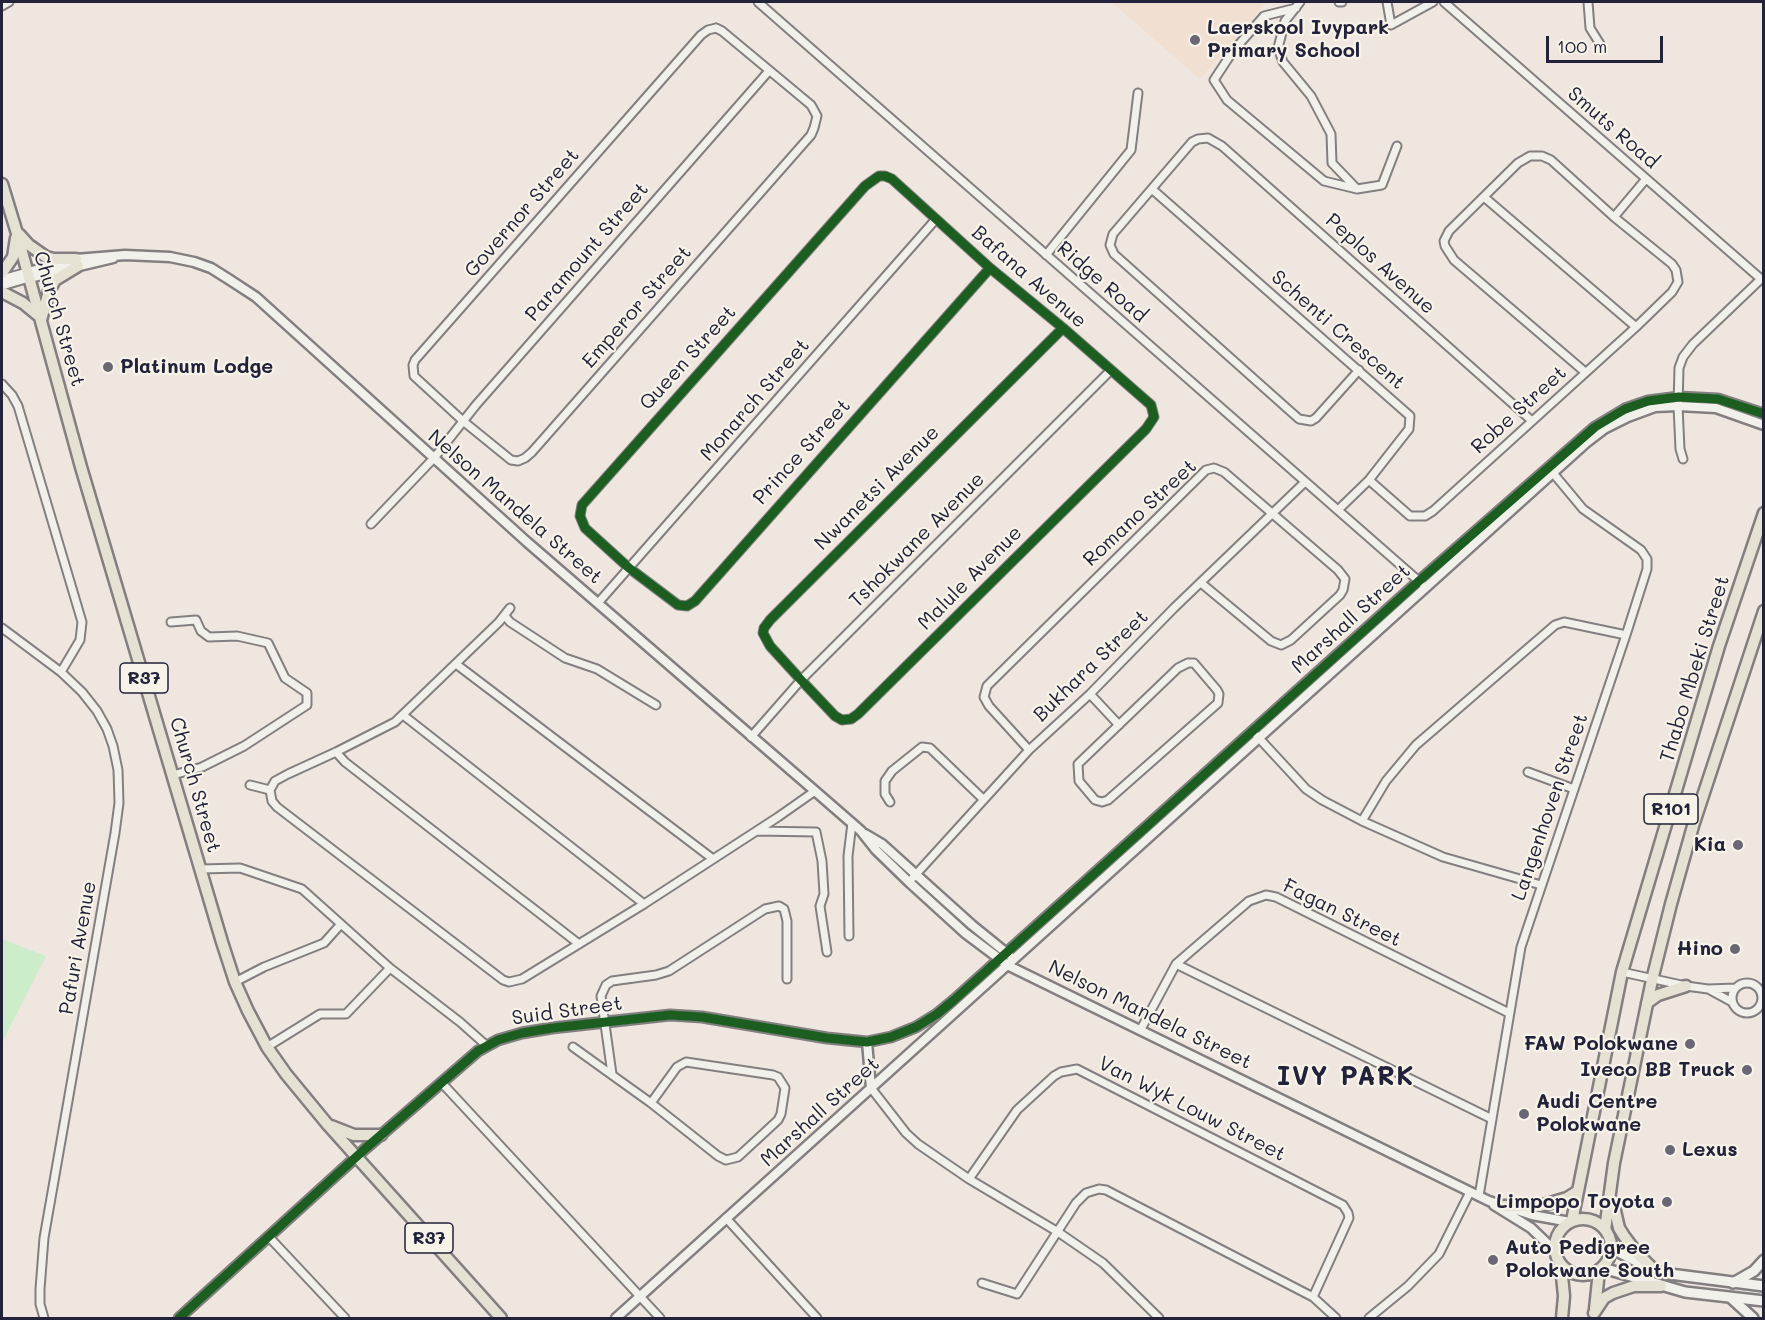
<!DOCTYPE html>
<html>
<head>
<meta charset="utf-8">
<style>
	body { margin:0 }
	#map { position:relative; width:1765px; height:1320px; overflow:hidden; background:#efe7df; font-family:Mali,sans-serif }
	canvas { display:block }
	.frame { position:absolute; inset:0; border:3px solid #22223b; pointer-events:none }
	.scale { position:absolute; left:1546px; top:36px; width:117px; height:27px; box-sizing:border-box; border:3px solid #22223b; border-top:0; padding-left:8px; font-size:18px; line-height:21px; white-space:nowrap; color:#22223b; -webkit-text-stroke:4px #f7f3e8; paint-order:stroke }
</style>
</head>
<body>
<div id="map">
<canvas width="1765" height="1320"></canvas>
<div class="frame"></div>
<div class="scale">100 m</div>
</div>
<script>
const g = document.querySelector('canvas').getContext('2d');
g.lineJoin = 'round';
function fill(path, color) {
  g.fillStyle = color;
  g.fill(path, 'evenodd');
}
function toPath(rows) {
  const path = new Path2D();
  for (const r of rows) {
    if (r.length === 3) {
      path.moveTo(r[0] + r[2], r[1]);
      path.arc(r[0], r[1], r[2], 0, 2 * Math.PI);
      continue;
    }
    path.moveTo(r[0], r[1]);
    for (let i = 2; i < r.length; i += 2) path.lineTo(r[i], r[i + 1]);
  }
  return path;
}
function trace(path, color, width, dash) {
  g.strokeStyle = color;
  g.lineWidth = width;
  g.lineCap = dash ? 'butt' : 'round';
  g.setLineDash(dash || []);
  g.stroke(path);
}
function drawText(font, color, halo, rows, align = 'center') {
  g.font = font + ' Mali,sans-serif';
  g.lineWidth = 4.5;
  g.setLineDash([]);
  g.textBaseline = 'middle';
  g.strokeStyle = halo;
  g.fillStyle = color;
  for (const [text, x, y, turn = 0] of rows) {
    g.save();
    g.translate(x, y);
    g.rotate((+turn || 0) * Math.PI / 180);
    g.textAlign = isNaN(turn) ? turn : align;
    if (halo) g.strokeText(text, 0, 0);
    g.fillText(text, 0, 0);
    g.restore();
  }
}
const built = toPath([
	[1111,2,1267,2,1200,79]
]);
const green = toPath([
	[2,939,46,956,2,1043]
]);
const minor = toPath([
	[758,2,1421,583],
	[1300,2,1285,21,1278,48,1283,62,1311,96,1331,134,1332,163,1357,189],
	[1339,2,1342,2],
	[1387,2,1391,25,1433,2],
	[1444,2,1761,279,1693,344,1683,357,1679,368,1678,406,1680,449,1683,459],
	[1588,2,1590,28,1600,44],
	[2,6,9,2],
	[1296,8,1264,16,1233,51,1214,80,1227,100,1324,181,1357,189,1382,185,1397,146],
	[716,28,722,31,811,105,817,116,814,128,811,135,532,452,525,458,518,461,511,460,463,421,414,376,413,365,415,360,701,35,708,30,716,28],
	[1153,190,1410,416,1409,429,1405,434,1369,480,1338,510],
	[1484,197,1636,327],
	[1614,217,1646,179],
	[1046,255,1131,150,1138,93],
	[990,268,695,601,687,606,678,605,629,568,585,528,580,516,582,505,865,186,879,176,885,176,892,179,990,268,1063,328,1151,405,1154,417,1146,429,858,714,851,719,842,720,835,716,801,680,770,646,763,633,764,628,770,620,1063,328],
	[2,279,28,272],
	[2,286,29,278],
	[1359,370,1316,418,1311,421,1299,419,1114,254,1110,245,1113,234,1192,142,1198,139,1208,138,1222,146,1532,421],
	[2,384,12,395,18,406,82,622,80,640,61,672],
	[1369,480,1410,516,1425,516,1433,511,1636,327,1672,292,1678,282,1676,270,1672,264,1614,217,1551,160,1542,156,1530,156,1518,163,1449,231,1444,241,1445,246,1454,260,1585,372],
	[371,524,434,458,476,405,768,72],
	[598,603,936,219],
	[505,616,510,622,565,658,597,669,656,705],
	[171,622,196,620,201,631,209,637,237,636,268,643,285,678,307,693,307,705,244,746,202,767,173,775],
	[2,628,61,672,82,692,97,711,107,729,113,746,118,770,119,803,115,833,44,1238,40,1289,40,1304,44,1318],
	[1188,663,1194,663,1217,690,1219,694,1218,703,1108,800,1102,802,1095,800,1079,781,1078,764,1178,668,1188,663],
	[456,664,713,859],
	[1090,694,1119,725],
	[403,715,644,904],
	[1257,736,1306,789,1322,800,1362,821,1443,857,1541,885],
	[751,737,801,680,1110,371],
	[1029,750,989,706,984,697,987,686,1206,470,1214,468,1224,472,1338,570,1345,579,1343,590,1340,595,1291,640,1281,645,1271,641,1201,583],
	[336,752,345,762,579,944],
	[1528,772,1574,789],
	[250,785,270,790],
	[270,790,272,801,277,807,503,980,509,982,522,979,644,904,778,817,815,791],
	[270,790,275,781,288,774,336,752,395,722,499,622,510,608],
	[890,802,885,794,885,781,892,771,922,747,930,748,983,799],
	[1362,821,1386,781,1416,745,1555,625,1564,622,1626,635],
	[757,831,816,832,822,861,824,894,820,906,827,952],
	[201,869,240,868,302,889,390,968,346,1014,320,1014,267,1047],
	[909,882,1029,750,1090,694,1174,608,1305,482],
	[849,936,848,856,852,823],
	[1176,964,1492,1119],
	[390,968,460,1022,487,1046],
	[1622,972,1686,986,1708,989,1735,988],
	[235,982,264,967,324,943,341,924],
	[1747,998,15],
	[1710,990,1732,1002],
	[1141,1029,1176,964,1249,901,1266,895,1276,897,1509,1013],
	[573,1047,651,1103,718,1156,726,1160,738,1157,778,1120,781,1114,785,1088,778,1077,773,1075,686,1062,677,1067,651,1103],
	[612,1074,601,996,606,985,612,981,656,975,669,971,765,909,779,906,784,909,787,921,787,979],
	[441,1082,660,1318],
	[871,1088,906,1133,918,1144,969,1179,1058,1232,1103,1263,1159,1318],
	[969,1179,1017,1110,1054,1076,1061,1072,1077,1069,1343,1205,1348,1213,1349,1218,1313,1297],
	[1479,1196,1521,947,1626,635,1647,569,1647,559,1641,550,1583,509,1553,473],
	[726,1218,817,1318],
	[269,1237,345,1318],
	[982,1283,1017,1294,1076,1203,1086,1193,1099,1189,1106,1190,1313,1297,1336,1318],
	[1369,1318,1408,1286,1439,1254,1470,1192]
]);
const tertiary = toPath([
	[28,272,76,259,125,255,170,257,194,262,211,268,230,280,256,297,527,542,815,791,861,831,876,850,909,882,965,933,1009,966,1489,1201,1532,1215,1570,1222],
	[29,278,113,258],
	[865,834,882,844,972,925,1009,955],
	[867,1042,871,1088],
	[1494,1205,1531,1228,1554,1250],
	[179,1318,366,1148,478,1051,498,1040,522,1033,552,1028,670,1015,702,1017,827,1038,867,1042,891,1037,916,1027,937,1014,954,1000,1419,581,1595,427,1625,409,1648,401,1679,397,1718,399,1764,414],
	[616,1318,1587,442,1604,429,1628,417,1655,407,1678,406,1716,408,1764,425]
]);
const secondary = toPath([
	[1611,1248,1655,1271,1662,1273,1764,1286],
	[1603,1268,1685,1292,1764,1301],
	[1733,1283,1754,1271,1764,1260],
	[1731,1298,1753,1318]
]);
const primary = toPath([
	[2,184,16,230,81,467,181,804,222,942,235,982,248,1011,267,1047,286,1074,328,1125,501,1318],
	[19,234,29,245,46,257,54,259,76,259],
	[2,273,13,257,16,238],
	[2,292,23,303,40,317],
	[41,320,49,291,55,280,78,266],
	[1647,1003,1658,995,1686,986],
	[331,1126,354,1135,381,1135],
	[1613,1202,1619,1228,1624,1236,1636,1252,1655,1271],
	[1505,1206,1540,1206,1567,1198,1578,1191],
	[1583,1247,28],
	[1572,1221,1622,972,1719,646,1764,513],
	[1605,1230,1614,1163,1652,980,1671,904,1693,826,1764,611],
	[1561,1266,1564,1296,1562,1318],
	[1595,1309,1599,1271],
	[1594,1313,1604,1298,1613,1293,1634,1286,1661,1286]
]);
const cycleway = toPath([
	[990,268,695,601,687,606,678,605,629,568,585,528,580,516,582,505,865,186,879,176,885,176,892,179,990,268,1063,328,1151,405,1154,417,1146,429,858,714,851,719,842,720,835,716,801,680,770,646,763,633,764,628,770,620,1063,328],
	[179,1318,366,1148,478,1051,498,1040,522,1033,552,1028,670,1015,702,1017,827,1038,867,1042,891,1037,916,1027,937,1014,954,1000,1419,581,1595,427,1625,409,1648,401,1679,397,1718,399,1764,414]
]);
const markers = [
	[1195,40,6,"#6a6774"],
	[108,367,6,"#6a6774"],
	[1738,845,6,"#6a6774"],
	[1735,949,6,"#6a6774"],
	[1690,1044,6,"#6a6774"],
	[1747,1070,6,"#6a6774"],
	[1524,1114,6,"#6a6774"],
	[1670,1150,6,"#6a6774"],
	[1667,1202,6,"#6a6774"],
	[1493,1260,6,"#6a6774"]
];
const shields = [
	[144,678,48],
	[1671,809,54],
	[429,1238,48]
];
const shieldNames = [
	["R37",144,678],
	["R101",1671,809],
	["R37",429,1238]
];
const poiNames = [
	["Laerskool Ivypark",1207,28],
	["Primary School",1207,51],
	["Platinum Lodge",120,367],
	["Kia",1726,845,"right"],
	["Hino",1723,949,"right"],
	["FAW Polokwane",1678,1044,"right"],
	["Iveco BB Truck",1735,1070,"right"],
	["Audi Centre",1536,1102],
	["Polokwane",1536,1125],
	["Lexus",1682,1150],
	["Limpopo Toyota",1655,1202,"right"],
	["Auto Pedigree",1505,1248],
	["Polokwane South",1505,1271]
];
const streetNames = [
	["Smuts Road",1613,128,41],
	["Governor Street",522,213,-49],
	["Paramount Street",587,252,-49],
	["Peplos Avenue",1380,264,42],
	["Bafana Avenue",1029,277,41],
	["Ridge Road",1102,282,41],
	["Emperor Street",637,307,-49],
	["Church Street",59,319,74],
	["Schenti Crescent",1338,330,41],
	["Queen Street",688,358,-48],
	["Monarch Street",755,400,-49],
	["Robe Street",1519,410,-42],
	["Prince Street",802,452,-48],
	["Nwanetsi Avenue",877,488,-45],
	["Nelson Mandela Street",515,507,41],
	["Romano Street",1140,513,-43],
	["Tshokwane Avenue",917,540,-45],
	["Malule Avenue",970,578,-45],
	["Marshall Street",1351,619,-42],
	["Bukhara Street",1091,666,-44],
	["Thabo Mbeki Street",1695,669,-73],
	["Church Street",195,785,74],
	["Langenhoven Street",1550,807,-71],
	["Fagan Street",1342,913,26],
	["Pafuri Avenue",78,948,-80],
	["Suid Street",567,1011,-8],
	["Nelson Mandela Street",1150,1015,26],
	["Van Wyk Louw Street",1192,1109,27],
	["Marshall Street",820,1112,-42]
];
const districtNames = [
	["IVY PARK",1346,1077]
];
fill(built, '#f1dfd2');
fill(green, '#cdecc9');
trace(minor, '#837f80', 11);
trace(tertiary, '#837f80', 13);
trace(secondary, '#837f80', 14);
trace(primary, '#837f80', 15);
trace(minor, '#f2f0eb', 7);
trace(tertiary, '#f2f0eb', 8);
trace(secondary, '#f2f0eb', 9);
trace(primary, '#e6e2d3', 10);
trace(cycleway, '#1b5e20', 9);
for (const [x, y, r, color] of markers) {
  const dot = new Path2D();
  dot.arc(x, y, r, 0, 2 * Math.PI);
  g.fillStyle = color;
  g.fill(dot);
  trace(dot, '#f7f3e8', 2);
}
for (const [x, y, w] of shields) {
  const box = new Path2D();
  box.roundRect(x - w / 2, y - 15, w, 30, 4.5);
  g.fillStyle = '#f7f3e8';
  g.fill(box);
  trace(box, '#22223b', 1.5);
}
drawText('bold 18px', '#22223b', null, shieldNames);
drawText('bold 20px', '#22223b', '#f7f3e8', poiNames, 'left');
drawText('20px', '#22223b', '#f7f3e8', streetNames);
g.letterSpacing = '1.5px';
drawText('bold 26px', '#22223b', '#f7f3e8', districtNames);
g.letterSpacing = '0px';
</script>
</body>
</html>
